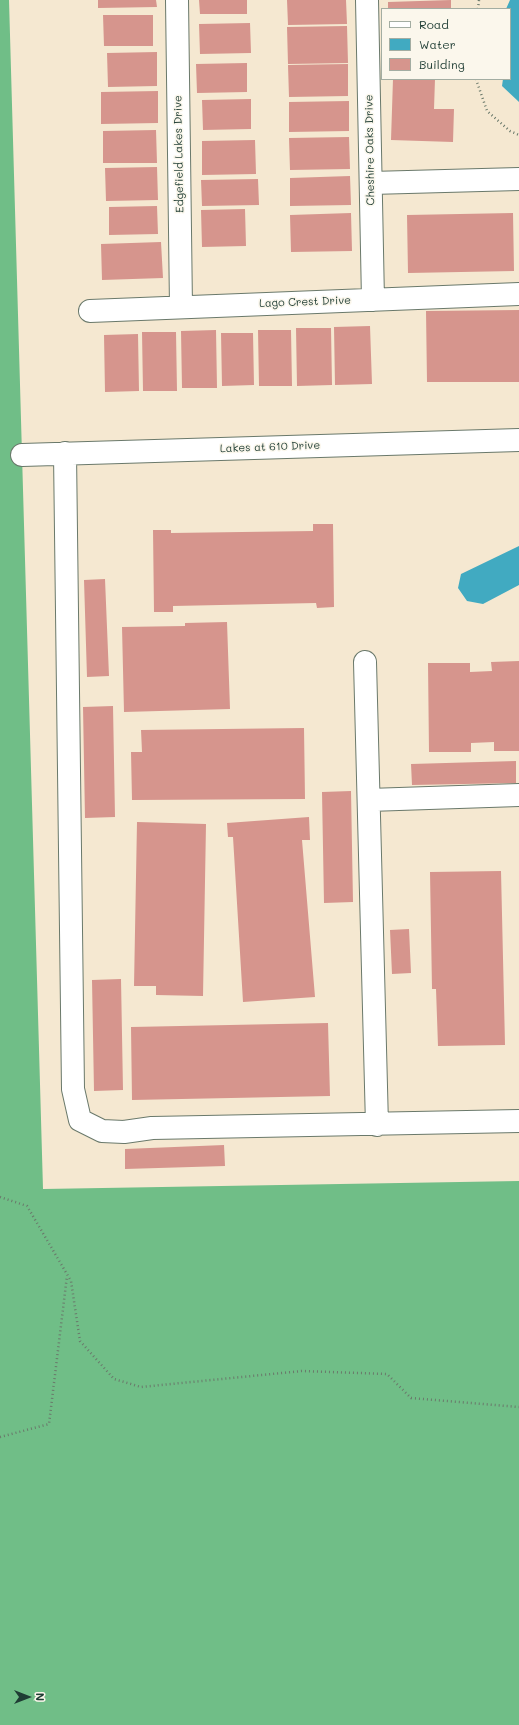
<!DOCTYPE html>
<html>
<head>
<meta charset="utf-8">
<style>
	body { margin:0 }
	#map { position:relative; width:519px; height:1725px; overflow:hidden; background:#f5e8d1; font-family:Mali,sans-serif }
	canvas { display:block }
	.legend { position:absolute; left:381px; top:8px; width:130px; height:72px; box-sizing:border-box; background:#fbf7ec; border:1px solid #a3ada2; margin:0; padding:5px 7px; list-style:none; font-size:12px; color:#1f3d34 }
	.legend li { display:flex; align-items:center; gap:8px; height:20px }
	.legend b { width:20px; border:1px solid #a3ada2 }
	.north { position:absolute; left:8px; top:1677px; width:40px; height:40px; -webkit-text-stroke:3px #fbf7ec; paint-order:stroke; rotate:90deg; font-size:11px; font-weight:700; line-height:16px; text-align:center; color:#1f3d34 }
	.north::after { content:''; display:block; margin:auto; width:14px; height:18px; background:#1f3d34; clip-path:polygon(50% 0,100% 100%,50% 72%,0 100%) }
</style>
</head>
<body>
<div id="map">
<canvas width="519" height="1725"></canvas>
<ul class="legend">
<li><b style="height:5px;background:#fff"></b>Road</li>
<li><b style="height:11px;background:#41aac1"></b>Water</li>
<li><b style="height:11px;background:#d6958d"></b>Building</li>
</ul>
<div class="north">N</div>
</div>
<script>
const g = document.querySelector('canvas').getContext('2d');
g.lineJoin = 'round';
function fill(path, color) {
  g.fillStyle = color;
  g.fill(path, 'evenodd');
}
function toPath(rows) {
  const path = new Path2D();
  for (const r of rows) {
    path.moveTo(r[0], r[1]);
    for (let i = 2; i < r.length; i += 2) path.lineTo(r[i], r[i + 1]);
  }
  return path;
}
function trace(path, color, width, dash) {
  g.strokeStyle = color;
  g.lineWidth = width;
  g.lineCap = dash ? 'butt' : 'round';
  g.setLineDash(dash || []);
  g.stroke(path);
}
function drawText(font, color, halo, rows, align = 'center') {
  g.font = font + ' Mali,sans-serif';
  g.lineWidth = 3;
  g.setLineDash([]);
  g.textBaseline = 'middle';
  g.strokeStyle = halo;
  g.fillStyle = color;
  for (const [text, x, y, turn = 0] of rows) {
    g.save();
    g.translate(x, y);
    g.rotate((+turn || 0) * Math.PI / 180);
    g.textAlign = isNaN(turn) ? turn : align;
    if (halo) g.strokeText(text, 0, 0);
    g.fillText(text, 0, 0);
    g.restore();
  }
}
const forest = toPath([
	[0,0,9,0,43,1189,519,1181,519,1725,0,1725]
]);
const water = toPath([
	[510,0,519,0,519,102,502,86,503,79,510,79,510,9,506,9],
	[519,546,519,585,483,604,467,601,458,588,461,574]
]);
const building = toPath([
	[98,0,156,0,157,7,98,8],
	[199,0,247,0,247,14,200,14],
	[287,0,346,0,347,24,288,25],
	[451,0,451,9,388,9,388,2],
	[103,15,153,15,153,46,104,46],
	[250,23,251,53,200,54,199,24],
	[347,26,348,63,288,64,287,27],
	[157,52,157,86,108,87,107,53],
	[247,63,247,92,197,93,196,64],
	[348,64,348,96,289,97,288,65],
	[393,79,435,79,434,109,454,109,453,142,391,140],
	[158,91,158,123,101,124,101,92],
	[251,99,251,129,203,130,202,100],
	[349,101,349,131,289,132,289,102],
	[156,130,157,163,103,163,103,131],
	[349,137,350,169,290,170,289,138],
	[255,140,256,174,202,175,202,141],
	[157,167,158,200,106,201,105,168],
	[350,176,351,205,290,206,290,178],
	[258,179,259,205,202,206,201,180],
	[157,206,158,234,109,235,109,207],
	[245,209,246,246,202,247,201,210],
	[351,213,352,251,291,252,290,215],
	[513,213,514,271,408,273,407,215],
	[161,242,163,278,102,280,101,244],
	[519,310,519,382,427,382,426,311],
	[370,326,372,384,335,385,334,327],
	[296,328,331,328,332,385,297,386],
	[216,330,217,388,182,388,181,331],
	[258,330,291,330,292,386,259,386],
	[142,332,176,332,177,391,143,391],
	[221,333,253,333,254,385,222,386],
	[138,334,139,391,105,392,104,335],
	[313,524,333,524,334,607,317,608,316,603,173,606,173,612,154,612,153,530,171,530,171,533,313,531],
	[105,579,109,676,87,677,84,580],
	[227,622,230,709,124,712,122,627,185,626,185,623],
	[519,661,519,751,494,751,494,742,471,743,471,752,429,752,428,663,470,663,470,672,492,671,491,662],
	[113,706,115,817,85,818,83,707],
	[304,728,305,799,132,800,131,752,142,752,141,730],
	[516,761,516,783,412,785,411,764],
	[351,791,353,902,324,903,322,792],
	[309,817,310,840,302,840,315,997,243,1002,233,837,228,837,227,823],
	[137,822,206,824,203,996,156,995,156,986,134,986],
	[501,871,505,1045,438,1046,436,989,432,989,430,872],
	[409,929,411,973,392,974,390,930],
	[121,979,123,1090,94,1091,92,980],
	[328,1023,330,1096,132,1100,131,1027],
	[224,1145,225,1166,125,1169,125,1149]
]);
const path = toPath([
	[478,9,479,0],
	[476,79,487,111,510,131,519,135],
	[0,1197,27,1206,71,1281,80,1341,114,1379,141,1387,302,1371,387,1374,411,1398,519,1407],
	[0,1437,49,1424,67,1276]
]);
const minor = toPath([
	[177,0,181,307],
	[367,0,373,300],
	[371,183,519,179],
	[90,311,519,294],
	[65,453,73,1089,80,1120,102,1131,124,1132,152,1128,519,1121],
	[22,455,519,440],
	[365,662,377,1125],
	[369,800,519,795]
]);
const streetNames = [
	["Cheshire Oaks Drive",370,150,-91],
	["Edgefield Lakes Drive",179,154,-91],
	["Lago Crest Drive",305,302,-2],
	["Lakes at 610 Drive",270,447,-2]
];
fill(forest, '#70be87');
fill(water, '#41aac1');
fill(building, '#d6958d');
trace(minor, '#6a796b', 24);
trace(path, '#6a796b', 2.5, [1, 3]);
trace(minor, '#fff', 22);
drawText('11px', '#1f3d34', '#fbf7ec', streetNames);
</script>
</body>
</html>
